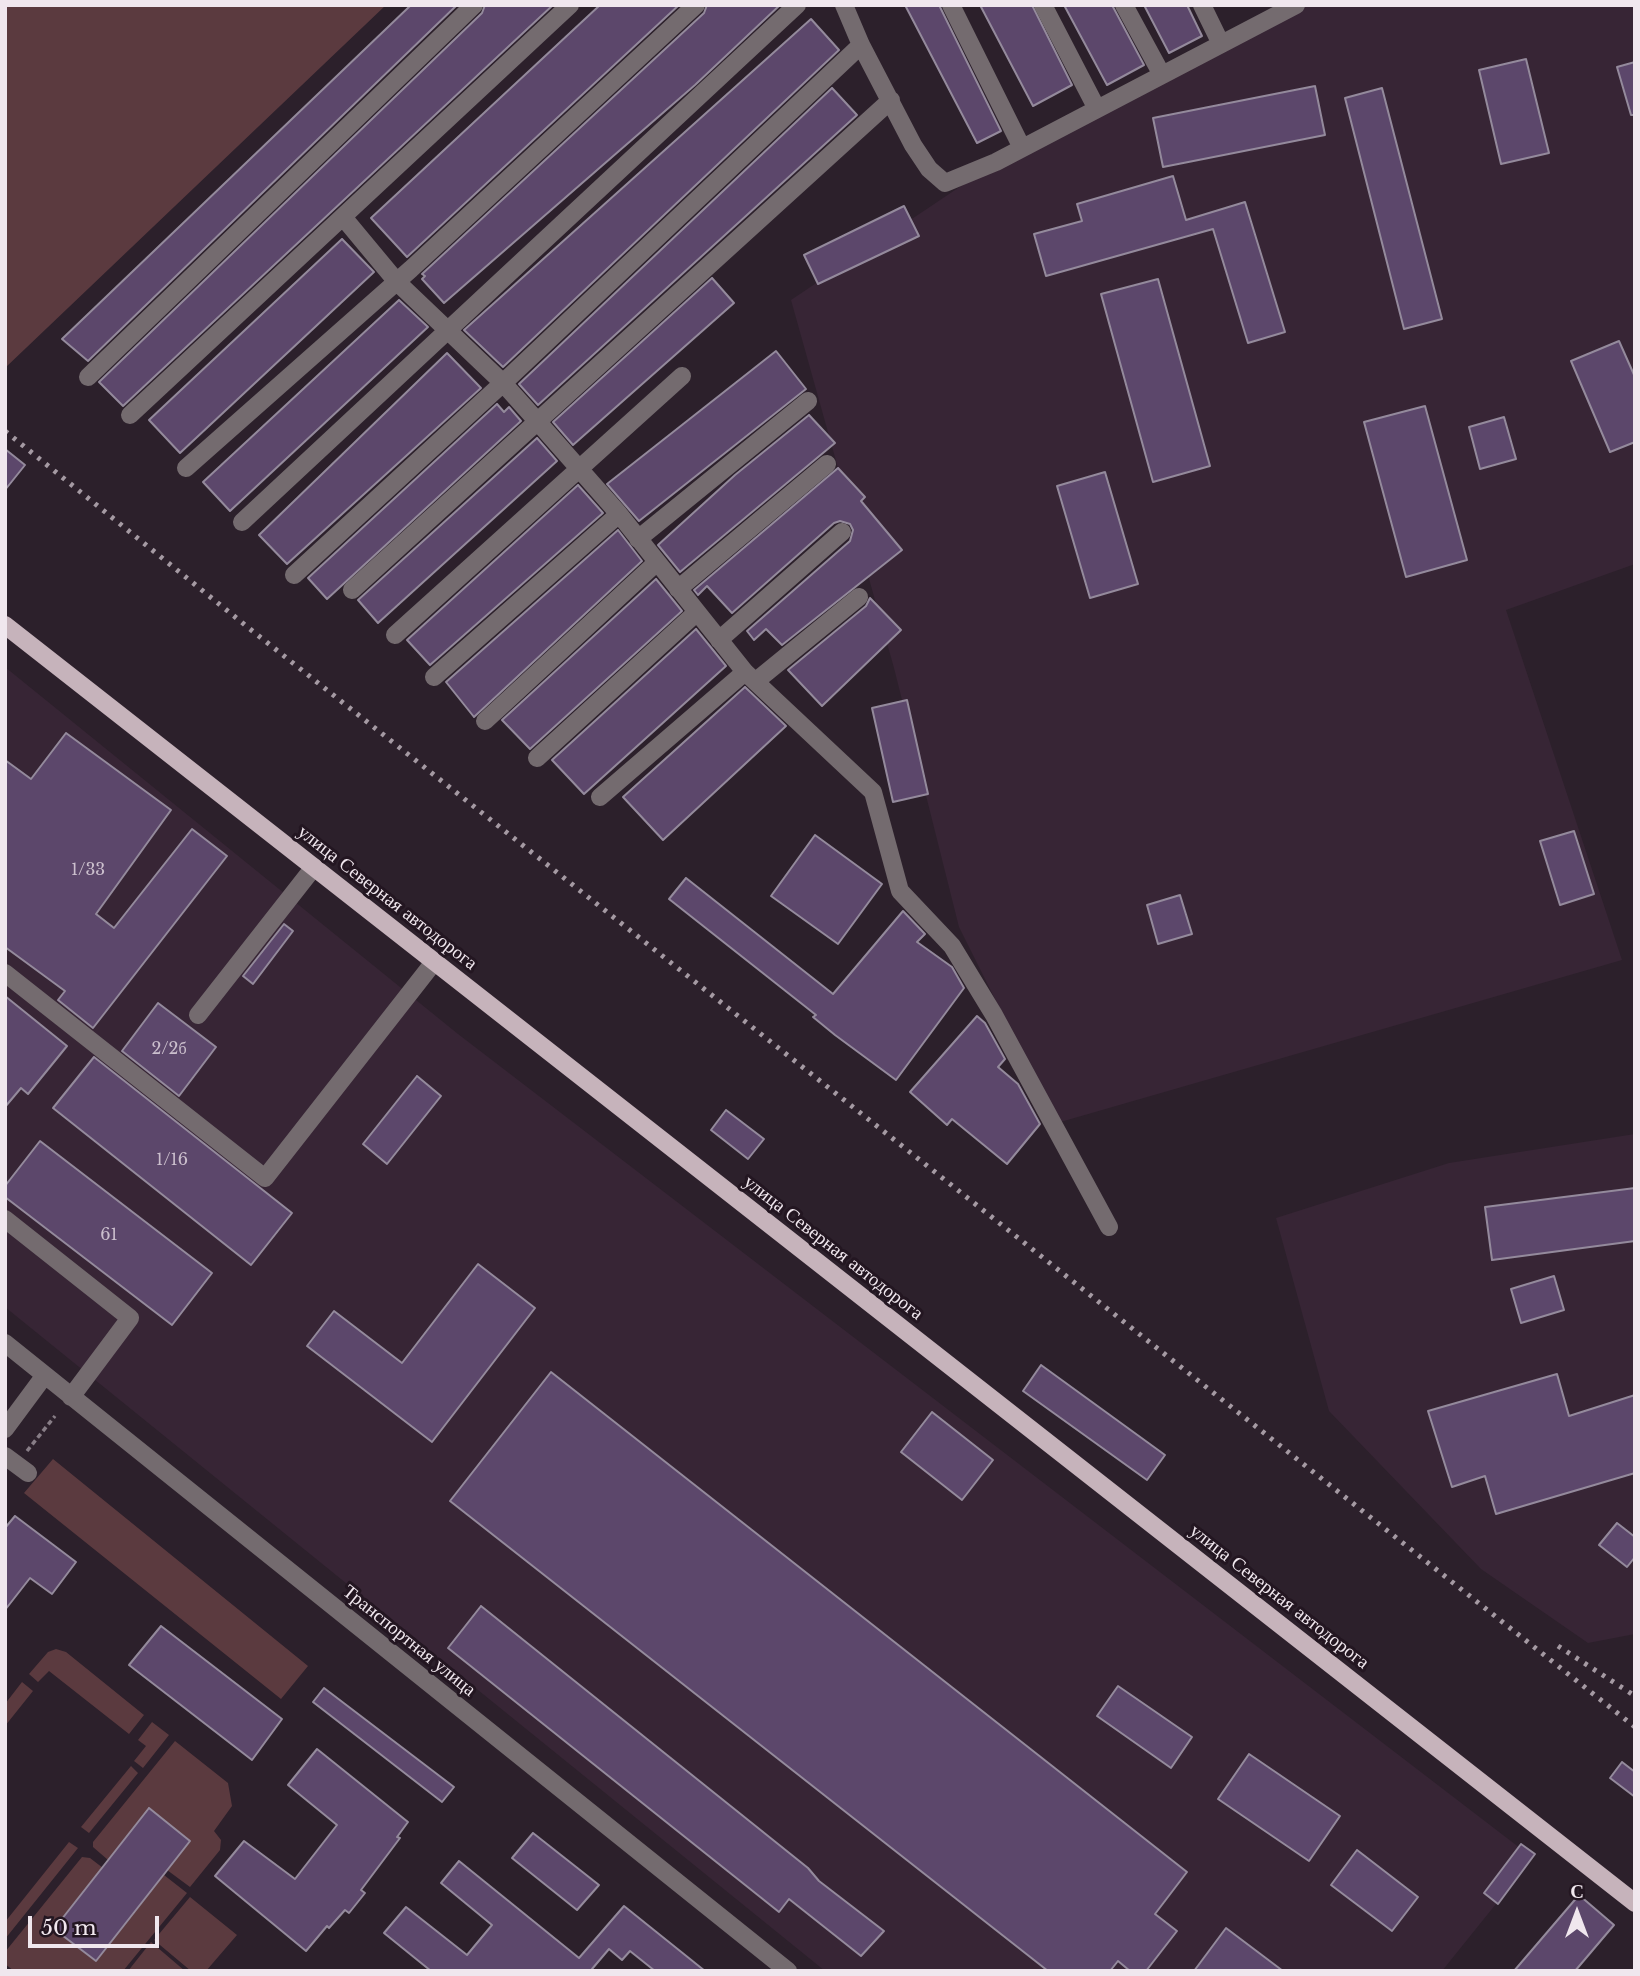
<!DOCTYPE html>
<html>
<head>
<meta charset="utf-8">
<style>
	body { margin:0 }
	#map { position:relative; width:1640px; height:1976px; overflow:hidden; background:#2c202b; font-family:"Libre Baskerville",serif }
	canvas { display:block }
	.frame { position:absolute; inset:0; border:7px solid #f0e7ee; pointer-events:none }
	.north { position:absolute; left:1542px; top:1878px; width:70px; height:70px; -webkit-text-stroke:5px #231621; paint-order:stroke; rotate:0deg; font-size:19px; font-weight:700; line-height:28px; text-align:center; color:#f0e7ee }
	.north::after { content:''; display:block; margin:auto; width:24px; height:32px; background:#f0e7ee; clip-path:polygon(50% 0,100% 100%,50% 72%,0 100%) }
	.scale { position:absolute; left:28px; top:1916px; width:131px; height:32px; box-sizing:border-box; border:4px solid #f0e7ee; border-top:0; padding-left:9px; font-size:21px; line-height:24px; white-space:nowrap; color:#f0e7ee; -webkit-text-stroke:5px #231621; paint-order:stroke }
</style>
</head>
<body>
<div id="map">
<canvas width="1640" height="1976"></canvas>
<div class="frame"></div>
<div class="north">С</div>
<div class="scale">50 m</div>
</div>
<script>
const g = document.querySelector('canvas').getContext('2d');
g.lineJoin = 'round';
function fill(path, color) {
  g.fillStyle = color;
  g.fill(path, 'evenodd');
}
function toPath(rows) {
  const path = new Path2D();
  for (const r of rows) {
    path.moveTo(r[0], r[1]);
    for (let i = 2; i < r.length; i += 2) path.lineTo(r[i], r[i + 1]);
  }
  return path;
}
function trace(path, color, width, dash) {
  g.strokeStyle = color;
  g.lineWidth = width;
  g.lineCap = dash ? 'butt' : 'round';
  g.setLineDash(dash || []);
  g.stroke(path);
}
function drawText(font, color, halo, rows, align = 'center') {
  g.font = font + ' "Libre Baskerville",serif';
  g.lineWidth = 6;
  g.setLineDash([]);
  g.textBaseline = 'middle';
  g.strokeStyle = halo;
  g.fillStyle = color;
  for (const [text, x, y, turn = 0] of rows) {
    g.save();
    g.translate(x, y);
    g.rotate((+turn || 0) * Math.PI / 180);
    g.textAlign = isNaN(turn) ? turn : align;
    if (halo) g.strokeText(text, 0, 0);
    g.fillText(text, 0, 0);
    g.restore();
  }
}
const built = toPath([
	[1308,5,1635,5,1635,564,1506,610,1622,960,1057,1123,959,927,894,668,791,300,961,186],
	[5,667,458,1034,1533,1858,1442,1971,825,1971,5,1307],
	[1635,1134,1635,1634,1588,1643,1481,1569,1329,1411,1276,1218,1449,1163]
]);
const green = toPath([
	[5,5,386,5,5,368],
	[53,1459,308,1666,281,1699,24,1493],
	[56,1649,66,1652,144,1715,129,1734,49,1671,38,1682,29,1674,48,1652],
	[22,1682,33,1691,5,1726,5,1704],
	[152,1722,169,1735,143,1768,134,1761,146,1746,138,1740],
	[175,1741,228,1783,232,1806,214,1831,221,1840,220,1850,190,1887,167,1870,108,1860,93,1847,93,1842],
	[131,1766,138,1773,89,1833,81,1827],
	[69,1842,78,1848,5,1939,5,1922],
	[82,1857,90,1858,103,1868,54,1929,96,1961,164,1875,187,1893,123,1971,14,1971,5,1964,5,1952],
	[190,1897,237,1935,206,1971,191,1971,154,1940],
	[151,1942,185,1971,128,1971]
]);
const building = toPath([
	[411,5,457,5,88,361,62,339,411,5],
	[485,5,553,5,123,406,99,382,482,13,485,5],
	[600,5,679,5,407,257,371,218,600,5],
	[707,5,780,5,695,85,444,303,422,279,425,276,422,274,704,13,707,5],
	[905,5,939,5,1001,131,977,143,905,5],
	[980,5,1032,5,1072,85,1033,106,980,5],
	[1064,5,1112,5,1144,65,1107,85,1064,5],
	[1144,5,1187,5,1202,36,1169,53,1144,5],
	[811,19,839,50,503,367,464,330,811,19],
	[1526,59,1549,153,1501,164,1479,70,1526,59],
	[1635,62,1635,115,1631,115,1617,67,1635,62],
	[1315,86,1325,135,1163,167,1153,118,1315,86],
	[832,88,857,115,538,405,519,384,832,88],
	[1382,88,1442,319,1404,329,1345,98,1382,88],
	[1173,176,1186,220,1245,202,1285,332,1248,343,1213,229,1046,276,1034,234,1082,221,1077,204,1173,176],
	[904,206,919,236,818,284,804,255,904,206],
	[342,239,374,272,180,453,149,420,342,239],
	[712,278,734,303,573,445,553,422,712,278],
	[1158,279,1210,466,1153,482,1101,294,1158,279],
	[399,300,428,327,230,511,203,482,399,300],
	[1619,341,1635,377,1635,442,1610,452,1571,361,1619,341],
	[776,351,806,389,639,521,607,484,776,351],
	[447,353,481,388,287,564,259,535,447,353],
	[497,404,504,412,509,407,521,421,327,599,308,578,497,404],
	[1425,406,1467,560,1406,577,1364,422,1425,406],
	[809,415,835,443,680,572,658,545,735,475,809,415],
	[1504,417,1516,459,1480,469,1469,427,1504,417],
	[537,438,557,461,378,623,358,600,537,438],
	[5,449,25,465,5,490,5,449],
	[838,468,865,497,861,501,902,550,782,645,766,629,754,640,747,631,850,541,853,530,850,524,840,521,834,523,732,613,707,586,698,595,694,590,838,468],
	[1105,472,1138,584,1090,598,1057,486,1105,472],
	[578,485,603,513,430,665,407,640,578,485],
	[618,530,642,561,474,717,446,682,618,530],
	[656,579,682,611,530,749,502,720,656,579],
	[870,598,901,630,822,706,788,670,866,606,870,598],
	[696,629,726,666,584,794,552,760,696,629],
	[745,687,786,726,663,840,623,797,745,687],
	[907,700,928,794,893,802,872,708,907,700],
	[66,733,171,810,96,914,114,928,192,829,227,856,93,1028,58,1000,65,991,5,947,5,760,31,779,66,733],
	[1574,831,1594,894,1560,905,1540,841,1574,831],
	[815,835,882,884,838,944,771,896,815,835],
	[686,878,833,994,903,911,925,934,917,942,952,967,964,988,896,1080,835,1035,813,1017,816,1015,669,899,686,878],
	[1180,895,1192,934,1158,944,1147,905,1180,895],
	[284,924,293,931,253,984,243,976,284,924],
	[5,996,67,1046,28,1094,21,1088,5,1107,5,996],
	[158,1003,216,1047,179,1096,122,1051,158,1003],
	[977,1016,985,1023,1005,1059,998,1067,1018,1084,1040,1124,1007,1164,952,1119,947,1125,910,1092,977,1016],
	[94,1057,292,1213,251,1265,53,1108,94,1057],
	[417,1076,441,1096,387,1164,363,1144,417,1076],
	[726,1110,764,1139,748,1159,711,1130,726,1110],
	[40,1141,212,1273,172,1325,5,1197,5,1186,40,1141],
	[1635,1188,1635,1241,1492,1260,1485,1207,1635,1188],
	[478,1264,535,1308,432,1442,307,1346,334,1311,402,1363,478,1264],
	[1554,1276,1564,1310,1521,1323,1511,1289,1554,1276],
	[1041,1365,1165,1455,1147,1480,1023,1391,1041,1365],
	[551,1372,1187,1872,1155,1914,1177,1931,1146,1971,1130,1971,1118,1961,1110,1971,1048,1971,450,1501,551,1372],
	[1557,1374,1569,1416,1635,1395,1635,1473,1496,1514,1485,1476,1452,1487,1428,1411,1557,1374],
	[932,1412,993,1460,962,1500,901,1452,932,1412],
	[15,1516,76,1562,52,1594,30,1578,5,1610,5,1528,15,1516],
	[1617,1523,1635,1537,1635,1557,1627,1567,1599,1545,1617,1523],
	[481,1606,808,1868,819,1881,884,1931,861,1956,789,1899,779,1912,448,1648,481,1606],
	[161,1626,282,1719,252,1760,129,1665,161,1626],
	[1118,1686,1192,1737,1171,1768,1097,1716,1118,1686],
	[324,1688,454,1787,442,1802,313,1702,324,1688],
	[317,1749,408,1822,397,1837,400,1838,361,1890,365,1893,349,1913,345,1910,329,1928,327,1926,306,1951,215,1876,244,1841,295,1879,337,1825,288,1785,317,1749],
	[1249,1754,1340,1816,1309,1861,1218,1799,1249,1754],
	[1622,1762,1635,1772,1635,1797,1610,1778,1622,1762],
	[149,1808,190,1841,96,1961,54,1929,149,1808],
	[533,1833,599,1885,577,1910,512,1858,533,1833],
	[1521,1844,1535,1854,1498,1904,1484,1893,1521,1844],
	[1357,1850,1418,1897,1392,1931,1331,1885,1357,1850],
	[459,1861,579,1958,624,1906,705,1971,655,1971,630,1951,622,1960,609,1949,592,1969,595,1971,431,1971,384,1933,406,1907,467,1955,492,1925,441,1883,459,1861],
	[1579,1895,1614,1925,1575,1971,1514,1971,1579,1895],
	[1226,1928,1283,1971,1194,1971,1226,1928]
]);
const path = toPath([
	[27,1451,55,1416]
]);
const minor = toPath([
	[844,5,861,45,913,145,929,169,945,183,996,162,1296,5],
	[951,5,1022,148],
	[1043,5,1097,109],
	[1124,5,1162,75],
	[1202,5,1221,44],
	[343,217,397,282,503,383,538,422,619,514,745,672,873,792,900,891,952,946,994,1015,1109,1227],
	[88,377,474,5],
	[130,415,570,5],
	[186,468,411,269,696,5],
	[242,522,797,5],
	[638,539,808,401],
	[294,575,503,383,861,45],
	[678,589,827,464],
	[352,590,891,100],
	[395,635,682,376],
	[719,640,842,532],
	[434,677,619,514],
	[756,681,859,597],
	[485,721,656,563],
	[537,758,697,612],
	[600,797,745,672],
	[5,973,265,1178,434,962],
	[198,1015,314,867],
	[5,1219,130,1318,71,1397],
	[5,1343,788,1971],
	[5,1429,45,1375],
	[5,1456,28,1473]
]);
const major = toPath([
	[5,625,1635,1903]
]);
const rail = toPath([
	[5,431,250,629,1635,1727],
	[1558,1646,1635,1696]
]);
const numberNames = [
	["1/33",88,870],
	["2/2б",169,1049],
	["1/16",172,1160],
	["61",109,1235]
];
const streetNames = [
	["улица Северная автодорога",387,898,38],
	["улица Северная автодорога",833,1248,38],
	["улица Северная автодорога",1279,1597,38],
	["Транспортная улица",409,1641,39]
];
fill(built, '#372535');
fill(green, '#5b3a3f');
fill(building, '#5c476b');
trace(building, '#948a9c', 2);
trace(path, '#877d86', 3.5, [5, 3.5]);
trace(minor, '#746b6f', 18);
trace(major, '#c6b3bb', 18);
trace(rail, '#a59aa3', 5, [3.5, 7]);
drawText('16px', '#cbbfcd', null, numberNames);
drawText('19px', '#f0e7ee', '#231621', streetNames);
</script>
</body>
</html>
